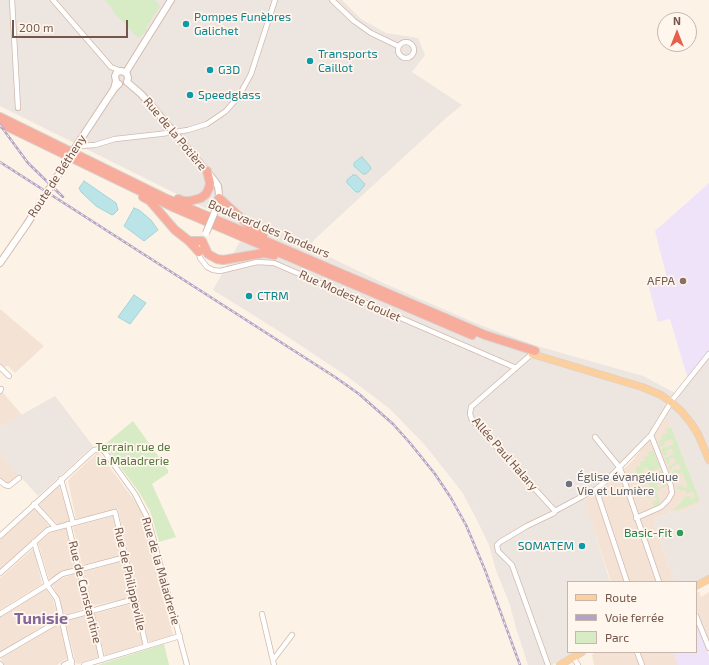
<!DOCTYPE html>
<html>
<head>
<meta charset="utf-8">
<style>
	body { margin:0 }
	#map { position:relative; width:709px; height:665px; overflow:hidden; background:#fdf2e6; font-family:"Exo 2",sans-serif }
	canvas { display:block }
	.legend { position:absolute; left:567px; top:581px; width:130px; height:72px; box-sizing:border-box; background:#fff6ed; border:1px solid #c8b6ac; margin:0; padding:5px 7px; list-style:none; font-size:12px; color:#76564a }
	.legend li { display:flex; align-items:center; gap:8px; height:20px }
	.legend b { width:20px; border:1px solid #c8b6ac }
	.north { position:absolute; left:657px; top:12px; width:40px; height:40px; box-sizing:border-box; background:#fff6ed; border:1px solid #c8b6ac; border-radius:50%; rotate:0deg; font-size:11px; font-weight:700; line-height:16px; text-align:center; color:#76564a }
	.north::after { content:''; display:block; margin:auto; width:14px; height:18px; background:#e75e4a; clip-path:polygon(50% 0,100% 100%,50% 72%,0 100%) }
	.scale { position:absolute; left:12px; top:20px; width:116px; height:18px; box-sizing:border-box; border:2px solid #76564a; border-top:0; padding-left:5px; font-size:12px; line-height:14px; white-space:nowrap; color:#76564a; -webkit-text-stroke:3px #fff6ed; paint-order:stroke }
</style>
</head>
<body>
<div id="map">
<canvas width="709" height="665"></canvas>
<ul class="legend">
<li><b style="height:5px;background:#fbd09e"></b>Route</li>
<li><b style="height:5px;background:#b3a4c7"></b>Voie ferrée</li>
<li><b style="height:11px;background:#d7ebc4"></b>Parc</li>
</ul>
<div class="north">N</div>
<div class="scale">200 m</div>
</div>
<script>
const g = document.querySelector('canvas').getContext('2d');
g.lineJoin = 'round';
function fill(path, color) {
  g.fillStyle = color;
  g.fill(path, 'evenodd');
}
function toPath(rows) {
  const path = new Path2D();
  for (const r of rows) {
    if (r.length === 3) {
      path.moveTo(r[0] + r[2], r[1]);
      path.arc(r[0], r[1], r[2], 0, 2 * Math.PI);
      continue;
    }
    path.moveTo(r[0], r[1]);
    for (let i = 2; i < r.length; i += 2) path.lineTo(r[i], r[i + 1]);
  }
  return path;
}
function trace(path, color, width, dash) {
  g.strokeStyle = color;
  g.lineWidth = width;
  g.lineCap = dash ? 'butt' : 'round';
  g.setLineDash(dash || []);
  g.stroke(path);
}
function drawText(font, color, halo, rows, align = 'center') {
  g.font = font + ' "Exo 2",sans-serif';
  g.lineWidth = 3.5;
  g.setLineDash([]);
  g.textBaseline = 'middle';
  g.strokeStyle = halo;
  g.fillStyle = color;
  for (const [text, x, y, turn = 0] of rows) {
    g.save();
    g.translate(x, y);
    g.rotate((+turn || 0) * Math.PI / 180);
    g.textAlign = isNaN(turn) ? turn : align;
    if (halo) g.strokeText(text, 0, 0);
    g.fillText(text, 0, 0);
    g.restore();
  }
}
const residential = toPath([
	[0,309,44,346,15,373,8,366,3,367,0,364],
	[1,390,22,415,0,427,0,392],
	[667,416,701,504,678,513,677,510,653,520,675,582,611,582,584,500,605,487,632,461,657,430],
	[98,452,144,513,153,547,151,548,173,635,150,642,148,640,118,509,76,519,68,481,72,476],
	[0,453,19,475,10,484,5,484,0,479],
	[59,485,70,521,58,525,39,505,39,503],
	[34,508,49,526,0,570,0,540],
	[113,516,122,556,82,565,73,527],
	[66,528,76,567,61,572,49,579,38,543,50,533],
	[33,549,34,549,42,584,0,610,0,578],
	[123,561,133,597,92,606,83,572],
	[77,573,87,608,64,615,59,598,52,585,63,578],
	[45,588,53,600,58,617,0,652,0,617],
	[699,591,701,597,709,592,709,641,696,609,696,593],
	[130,604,134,604,143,643,142,644,124,651,105,656,94,614],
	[89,615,99,657,78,664,76,663,65,621,66,620],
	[59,623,68,658,57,665,4,665,1,658],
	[696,624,709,656,709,665,594,665,592,655,595,652,696,652]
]);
const industrial = toPath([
	[0,0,342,0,361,19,386,33,418,38,425,55,412,72,462,105,446,118,315,239,309,247,383,283,480,325,537,346,643,376,677,394,709,354,709,579,696,586,696,582,675,582,653,520,677,510,679,513,701,504,667,416,622,469,599,489,584,498,610,582,568,582,568,652,576,652,552,665,528,665,516,628,510,605,496,570,489,545,477,520,462,492,425,445,390,409,348,377,282,333,213,290,247,229,0,106],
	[55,396,93,446,38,496,0,454,0,427]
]);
const education = toPath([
	[709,183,709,354,688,379,670,319,658,322,648,283,667,278,655,231],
	[696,624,709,656,709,665,678,665,673,652,696,652]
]);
const green = toPath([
	[105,0,155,0,160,6,146,28,148,30,138,38,112,10,113,9],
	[133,421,168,470,168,473,152,484,176,537,159,542,150,511,139,492,104,445],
	[671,427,700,501,674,511,673,510,678,505,680,505,682,500,683,500,685,497,689,496,691,499,695,497,693,491,687,494,686,491,677,489,676,487,682,485,684,488,688,487,682,472,672,476,672,473,675,469,676,471,681,469,679,464,673,466,670,471,668,466,676,463,674,457,669,459,670,463,667,464,665,458,674,454,672,449,673,448,667,450,668,454,664,456,661,449,674,444,672,439,664,442,665,445,660,447,658,441,663,439,662,435,667,433,666,430],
	[653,451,660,468,649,472,647,467,643,469,643,471,646,476,652,473,655,480,659,478,657,473,661,471,664,478,656,482,658,488,663,486,662,483,666,482,667,486,656,491,660,503,654,507,652,502,657,500,655,496,648,498,647,494,649,493,648,490,650,489,648,482,643,484,644,488,642,489,635,467,641,466,640,462,645,461,644,457,649,456,648,452],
	[164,644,169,665,98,665]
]);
const water = toPath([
	[362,157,370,166,371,169,366,174,363,174,354,166,354,163,360,158,362,157],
	[353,175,356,175,365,184,364,186,359,192,356,192,347,183,347,180,353,175],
	[84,181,116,203,118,210,114,214,112,215,96,206,81,192,79,188,84,181],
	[134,208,139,210,151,220,158,230,144,241,124,226,134,208],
	[134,295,146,303,130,324,118,317,134,295]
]);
const street = toPath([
	[12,0,18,108],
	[53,0,111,67,121,71],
	[332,0,354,21,371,33,398,46],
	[406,50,8],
	[75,148,79,146,95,145,115,139,160,134,188,130,207,124,226,111,239,96,251,74,275,0],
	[202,241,199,252,200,258,207,267,213,270,220,271,257,262,274,263,516,368],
	[534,352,471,407,470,414,472,420,555,511],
	[0,367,9,376],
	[0,391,1,389],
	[595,437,620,468,659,582],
	[61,479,73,523],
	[0,481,5,485,9,486,19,478],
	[596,489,627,582],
	[34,504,55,527],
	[636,518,661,507,668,500,672,493,671,486,651,435],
	[68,524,79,570,91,611,102,660],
	[0,536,94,450,100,449,104,451,135,494,148,519,187,665],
	[34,542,47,585,57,599,72,665],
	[0,573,48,530,115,512,146,646],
	[0,614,47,585,62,574,126,557],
	[262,614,274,665],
	[696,616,709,648],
	[637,652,642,665],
	[0,655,62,619,135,599],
	[573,657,578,665],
	[273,660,292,635],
	[0,664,1,665],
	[64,665,72,661],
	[84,665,180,636],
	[548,665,512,565,498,551,497,545,500,542,527,526,554,513,555,511,596,489,605,482,651,435,673,399,709,354]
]);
const secondary = toPath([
	[126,72,171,0],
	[127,82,141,94,156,111,214,180,218,186,219,195,216,209],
	[114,89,116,81,115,76,117,72,122,71,127,74,128,78,127,82],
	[75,148,104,104,114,89,119,84],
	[55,180,67,161],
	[0,263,27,224]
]);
const primary = toPath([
	[532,354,642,387,661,395,671,402,682,412,691,423,698,434,709,460],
	[696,586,709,579],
	[560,665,582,652]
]);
const highway = toPath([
	[0,117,165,198,485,335,535,351],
	[0,123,175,208,472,335],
	[143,197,150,201,175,230,189,241,199,252],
	[219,198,254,230,263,235],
	[178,199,183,201,190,201,201,198,206,194,209,188,210,183,207,171],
	[189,241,202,241,208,254,217,259,223,260,264,253,274,255]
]);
const rail = toPath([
	[0,125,28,163,63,197],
	[0,162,335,377,359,394,393,424,410,443,435,474,451,498,466,525,485,570,520,665]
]);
const secondaryBridge = toPath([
	[67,161,75,148],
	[27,224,55,180],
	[206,233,216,209]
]);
const markers = [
	[186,24,4,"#0f9aa8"],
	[310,61,4,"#0f9aa8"],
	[210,70,4,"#0f9aa8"],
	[190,95,4,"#0f9aa8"],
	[683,281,4,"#8d6e63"],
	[249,296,4,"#0f9aa8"],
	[569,484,4,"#6b7280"],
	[680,533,4,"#2e9e5b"],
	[582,546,4,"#0f9aa8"]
];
const cultureNames = [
	["Pompes Funèbres",194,17],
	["Galichet",194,31],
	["Transports",318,54],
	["Caillot",318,68],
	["G3D",218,70],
	["Speedglass",198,95],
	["CTRM",257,296],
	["SOMATEM",574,546,"right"]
];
const streetNames = [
	["Rue de la Potière",175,134,50],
	["Route de Bétheny",57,176,-57],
	["Boulevard des Tondeurs",269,229,23],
	["Rue Modeste Goulet",350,296,24],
	["Allée Paul Halary",505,454,49],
	["Rue de la Maladrerie",161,571,74],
	["Rue de Philippeville",130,579,77],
	["Rue de Constantine",85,592,76]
];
const educationNames = [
	["AFPA",675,281]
];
const parkNames = [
	["Terrain rue de",133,447],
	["la Maladrerie",133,461]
];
const worshipNames = [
	["Église évangélique",577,477],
	["Vie et Lumière",577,491]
];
const leisureNames = [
	["Basic-Fit",672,533]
];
const districtNames = [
	["Tunisie",41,619]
];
fill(residential, '#f4e3d4');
fill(industrial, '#ede5e0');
fill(education, '#efe3f9');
fill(green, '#d7ebc4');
fill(water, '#bae4e7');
trace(water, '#a0d5d9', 1);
trace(street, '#d1baae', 6);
trace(secondary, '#d4baac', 8);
trace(primary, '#d9d0cc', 8);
trace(highway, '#d9d0cc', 10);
trace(street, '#fff', 4.5);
trace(secondary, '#fff', 6);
trace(primary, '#fbd09e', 7);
trace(highway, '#f7ac9c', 8);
trace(rail, '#b3a4c7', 2.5);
trace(rail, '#fff6ed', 1, [3]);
trace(secondaryBridge, '#d4baac', 8, []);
trace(secondaryBridge, '#fff', 6);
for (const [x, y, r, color] of markers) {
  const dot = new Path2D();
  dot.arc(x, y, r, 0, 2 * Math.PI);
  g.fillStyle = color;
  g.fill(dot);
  trace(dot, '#fff6ed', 1.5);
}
drawText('12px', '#0d838f', '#fff6ed', cultureNames, 'left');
drawText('12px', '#76564a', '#fff6ed', streetNames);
drawText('12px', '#785e54', '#fff6ed', educationNames, 'right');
drawText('12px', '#55763f', '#fff6ed', parkNames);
drawText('12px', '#5b616d', '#fff6ed', worshipNames, 'left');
drawText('12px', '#27864d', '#fff6ed', leisureNames, 'right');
drawText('bold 16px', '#83669a', '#fff6ed', districtNames);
</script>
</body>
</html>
